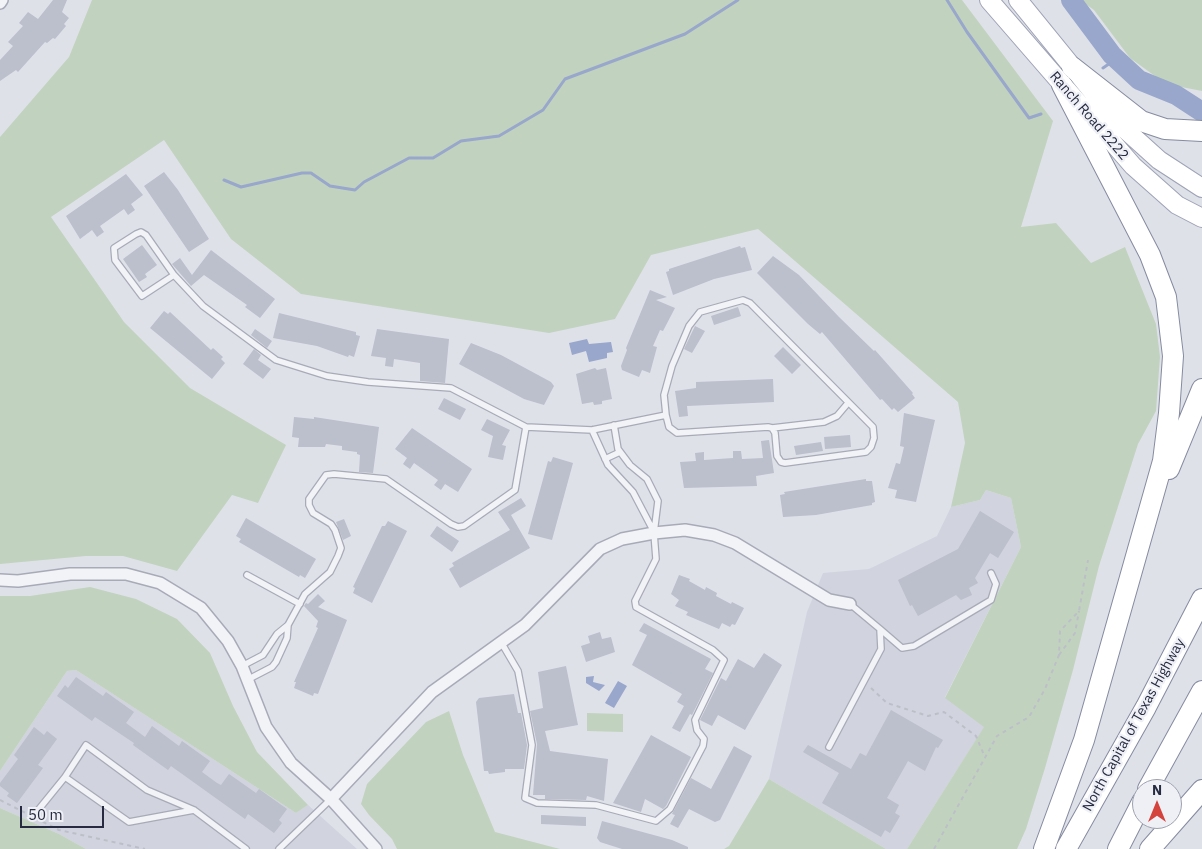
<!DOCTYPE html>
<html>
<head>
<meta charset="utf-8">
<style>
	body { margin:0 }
	#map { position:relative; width:1202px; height:849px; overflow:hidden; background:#dfe1e9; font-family:"IBM Plex Sans",sans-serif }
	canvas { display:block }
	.north { position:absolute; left:1132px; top:779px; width:50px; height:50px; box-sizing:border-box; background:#eef0f6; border:1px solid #9ea1ae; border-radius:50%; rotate:0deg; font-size:14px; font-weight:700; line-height:20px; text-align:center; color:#272b41 }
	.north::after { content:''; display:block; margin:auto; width:18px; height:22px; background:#d5433d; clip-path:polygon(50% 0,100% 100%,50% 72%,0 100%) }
	.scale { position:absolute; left:20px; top:806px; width:84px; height:22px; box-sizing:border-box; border:2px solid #272b41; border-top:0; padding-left:6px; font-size:15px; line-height:18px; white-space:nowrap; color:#272b41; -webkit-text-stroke:4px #eef0f6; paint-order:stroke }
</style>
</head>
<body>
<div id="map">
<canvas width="1202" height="849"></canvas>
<div class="north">N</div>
<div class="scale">50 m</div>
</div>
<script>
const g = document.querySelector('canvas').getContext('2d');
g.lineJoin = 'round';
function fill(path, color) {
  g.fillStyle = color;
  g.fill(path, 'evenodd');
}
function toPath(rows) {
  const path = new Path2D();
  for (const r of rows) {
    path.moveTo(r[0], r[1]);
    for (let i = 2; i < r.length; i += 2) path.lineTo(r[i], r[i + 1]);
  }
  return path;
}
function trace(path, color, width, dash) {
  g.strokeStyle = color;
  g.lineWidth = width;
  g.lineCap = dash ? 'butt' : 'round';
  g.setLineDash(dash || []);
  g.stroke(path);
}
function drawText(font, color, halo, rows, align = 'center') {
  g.font = font + ' "IBM Plex Sans",sans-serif';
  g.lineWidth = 4.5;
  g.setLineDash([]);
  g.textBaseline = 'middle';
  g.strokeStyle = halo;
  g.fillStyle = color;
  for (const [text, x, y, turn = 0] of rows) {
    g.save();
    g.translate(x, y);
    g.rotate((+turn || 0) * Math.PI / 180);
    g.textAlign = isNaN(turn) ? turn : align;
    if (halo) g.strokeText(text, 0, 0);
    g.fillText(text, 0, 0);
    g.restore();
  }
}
const built = toPath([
	[986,490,1011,498,1021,547,945,697,985,726,907,849,886,849,769,779,807,612,823,573,869,569,937,536,951,507,980,500],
	[76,670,296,813,308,805,357,849,86,849,59,834,0,808,0,771,67,671]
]);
const green = toPath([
	[92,0,962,0,1053,121,1021,227,1056,223,1091,263,1125,247,1156,324,1160,357,1156,411,1138,444,1099,566,1073,670,1045,768,1026,829,1017,849,907,849,984,727,945,698,1021,547,1011,498,986,490,980,500,951,507,965,443,958,402,758,229,651,255,615,319,549,333,301,294,231,239,164,140,51,217,124,322,190,388,286,445,258,503,232,495,177,571,123,556,86,556,0,564,0,137,69,57],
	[1080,0,1202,0,1202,91,1166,84,1130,58,1094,10],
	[90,587,136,599,177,619,210,653,233,706,257,752,308,805,296,813,76,670,67,671,0,771,0,596,30,596],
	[449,711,463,755,495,832,560,849,397,849,392,839,369,815,361,804,367,784,426,722],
	[587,713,623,714,623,732,587,731],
	[769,779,886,849,724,849,729,846],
	[0,808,59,834,86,849,0,849]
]);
const water = toPath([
	[587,339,589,344,611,342,613,352,607,353,607,358,589,362,586,351,572,355,569,343],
	[594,676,593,682,605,685,599,691,586,683,586,677],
	[618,681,627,686,614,708,605,703]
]);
const stream = toPath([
	[947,0,967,32,1029,118,1041,114],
	[1103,68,1116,59],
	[224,180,241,187,302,173,311,173,330,186,355,190,364,182,409,158,433,158,461,141,499,136,543,110,565,79,685,34,738,0]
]);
const river = toPath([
	[1071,0,1112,55,1139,80,1176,95,1202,112]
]);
const building = toPath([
	[53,0,67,0,62,12,69,18,64,24,66,26,55,39,53,38,47,43,45,42,18,72,16,70,0,81,0,60,13,46,8,42,23,26,19,23,28,12,38,19],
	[164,172,178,190,209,239,189,252,144,186],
	[126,174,143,195,131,204,135,210,128,215,124,209,100,226,104,232,97,237,92,230,80,239,66,216],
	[142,245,157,265,145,274,147,277,139,282,123,259],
	[740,246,741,248,745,247,752,270,714,279,673,295,666,272,669,271,669,269],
	[211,250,275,299,260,318,245,307,247,305,204,275,191,286,172,264,180,258,192,275],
	[773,256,799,275,839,317,874,351,875,350,913,393,912,394,915,398,898,412,894,408,892,410,882,399,880,400,822,332,820,334,808,324,757,273],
	[650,290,667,297,656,300,675,308,663,331,660,330,653,346,657,347,650,373,642,370,639,377,622,370,621,366,627,350,626,348],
	[738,307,741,316,714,325,711,316],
	[164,311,168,314,170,312,211,350,213,348,223,357,221,359,225,363,212,379,150,328],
	[279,313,356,332,356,335,360,336,354,357,349,355,348,357,317,346,273,338],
	[695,326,705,331,692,353,684,349],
	[255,329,272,341,267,348,251,335],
	[377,329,449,339,445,383,420,381,420,363,394,359,393,367,385,366,386,358,371,356],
	[471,343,501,355,551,382,554,386,544,405,524,399,459,364],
	[783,347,801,365,792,374,774,356],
	[254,349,261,355,258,360,271,369,263,379,243,364],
	[595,368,597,370,606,368,612,399,602,401,602,404,594,405,593,402,582,404,576,374],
	[773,379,774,402,687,406,688,416,679,417,675,391,696,388,696,382],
	[444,398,466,409,460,420,438,409],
	[904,413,935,420,916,502,895,498,897,490,888,488,896,463,900,464,904,447,900,446],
	[294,417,314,419,314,417,379,427,373,473,359,472,360,455,357,454,357,452,342,450,342,446,326,444,325,447,298,447,299,438,292,437],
	[487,419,510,430,502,445,506,446,503,460,488,457,493,436,481,430],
	[412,428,472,469,458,492,445,484,441,490,434,485,438,480,414,463,410,469,403,464,407,458,395,449],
	[850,435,851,447,825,449,824,437],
	[769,440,774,473,756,476,757,486,684,488,680,462,696,461,695,453,704,452,704,460,733,458,733,451,741,451,742,459,763,458,761,441],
	[821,442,823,451,796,455,794,446],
	[553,457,573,463,552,540,528,534,548,461,551,462],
	[866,479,866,481,872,481,875,502,872,503,872,505,816,515,783,517,780,495,785,494,784,492],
	[521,498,526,506,511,515,530,548,460,588,449,569,454,566,452,563,510,530,498,512],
	[980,511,1014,532,998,558,990,553,975,578,978,583,969,588,972,595,961,600,956,595,918,616,912,605,910,606,898,580,958,549],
	[246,518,316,559,305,578,300,575,299,577,239,542,241,539,236,536],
	[344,519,351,536,343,540,336,522],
	[388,521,407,531,372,603,353,593,355,588,353,587,382,526,385,526],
	[437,526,459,541,452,552,430,536],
	[679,575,690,579,689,581,705,590,706,587,717,593,716,596,731,604,732,602,744,608,735,625,732,624,730,627,722,623,719,629,686,615,688,612,675,606,679,600,671,594],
	[318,594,325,601,318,607,347,620,318,694,314,693,313,696,294,688,296,682,294,682,318,628,316,627,318,621,304,606,306,603,308,604],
	[644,623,711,659,705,669,713,673,692,715,690,714,680,732,672,728,684,706,677,702,682,694,632,665,647,635,639,631],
	[600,632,602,639,611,637,615,652,586,662,581,646,590,643,588,636],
	[764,653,782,665,745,730,718,715,712,726,700,720,721,678,726,681,738,659,754,668],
	[566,666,578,725,545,731,550,751,608,759,604,801,587,796,586,800,545,799,545,795,533,795,537,744,530,711,543,708,538,672],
	[76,677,103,696,106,692,134,712,126,723,145,737,152,726,179,746,182,741,210,761,202,772,217,783,221,785,229,774,256,793,259,789,287,809,279,820,282,823,274,833,248,814,245,819,171,766,168,770,133,745,134,743,95,717,92,721,57,696,65,685,68,688],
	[514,694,518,713,521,713,527,745,524,769,505,769,505,772,489,774,488,771,484,771,476,702,479,698],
	[891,710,943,740,938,748,936,747,925,771,908,761,887,798,899,805,895,813,900,816,890,833,885,830,881,837,822,803,839,773,803,752,808,745,851,769,860,753,866,756],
	[34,727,44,735,47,731,57,739,38,765,43,768,17,803,7,796,9,793,0,786,0,783,18,759,14,755],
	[651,735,691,757,666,806,663,809,645,799,641,812,613,803],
	[734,746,752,756,720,820,715,822,689,809,678,828,670,824,675,815,672,814,691,778,711,789],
	[541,815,586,817,586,826,541,824],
	[602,821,672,840,688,847,688,849,622,849,600,842,597,838]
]);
const path = toPath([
	[1059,655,1075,633,1079,611],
	[871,688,887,703,928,716,944,712,976,736,984,755],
	[0,800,59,830,145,849],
	[934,849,997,736,1029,717,1045,689,1059,655,1060,631,1079,611,1088,560]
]);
const lane = toPath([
	[174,275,142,296,115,260,114,248,136,234,141,232,146,235,174,275,203,306,276,360,327,376,368,382,451,388,526,427,592,430,666,415,669,427,677,433,768,427,772,428,775,433,777,456,781,462,785,463,866,452,871,447,874,438,873,427,750,303,743,300,700,312,689,326,672,366,664,395,666,415],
	[772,428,824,422,837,416,848,403],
	[592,430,608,465,633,492,654,532],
	[605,459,620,452],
	[247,575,300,604],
	[880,629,902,648,914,646,991,600,996,584,991,573],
	[501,642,518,671,532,745,525,798,537,803,596,805,656,821,670,809,703,746,704,739,697,730,695,720,724,660,713,650,636,607,635,601,656,559,654,533,658,501,647,479,630,465,618,449,614,425],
	[242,666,263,655,277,634,288,625,305,594,330,572,338,556,341,548,335,530,331,524,313,513,309,505,309,499,326,475,334,474,386,479,451,524,458,527,464,526,515,490,526,427],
	[247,680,272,667,276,662,287,638,288,625],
	[829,747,881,649,880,629,850,604],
	[39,809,65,777],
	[194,810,129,822,65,777,86,745,147,790,194,810,246,849],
	[279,849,331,799]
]);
const street = toPath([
	[0,3,2,0],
	[0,580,18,581,70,574,126,574,160,583,201,608,228,641,242,666,266,727,291,763,331,799,376,849],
	[331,799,432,692,525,625,600,549,622,539,654,533,685,530,714,535,735,543,829,600,850,604]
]);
const primary = toPath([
	[989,0,1133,166,1177,205,1202,218],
	[1018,0,1118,123,1159,160,1202,188]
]);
const highway = toPath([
	[1072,67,1141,121,1165,129,1202,131],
	[1169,469,1202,389],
	[1148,789,1202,691],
	[1044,849,1084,740,1163,461,1169,413,1173,356,1166,297,1150,255,1062,85],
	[1066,849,1146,707,1202,599],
	[1118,849,1142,802],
	[1150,849,1202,790]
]);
const streetNames = [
	["Ranch Road 2222",1089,116,49],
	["North Capital of Texas Highway",1134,725,-61]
];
fill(built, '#d1d3de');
fill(green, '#c1d3bf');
fill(water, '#98a7cb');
trace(stream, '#98a7cb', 3);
trace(river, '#98a7cb', 20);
fill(building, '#bcbfcc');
trace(lane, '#a8aab7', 8);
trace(street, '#a8aab7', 14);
trace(primary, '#9da2b5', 20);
trace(highway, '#858ba0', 22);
trace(path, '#bdbfc8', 2, [4, 4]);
trace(lane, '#f2f3f7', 5.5);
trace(street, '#f2f3f7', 11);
trace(primary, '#fff', 18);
trace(highway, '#fff', 20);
drawText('14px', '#272b41', '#eef0f6', streetNames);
</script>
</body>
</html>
